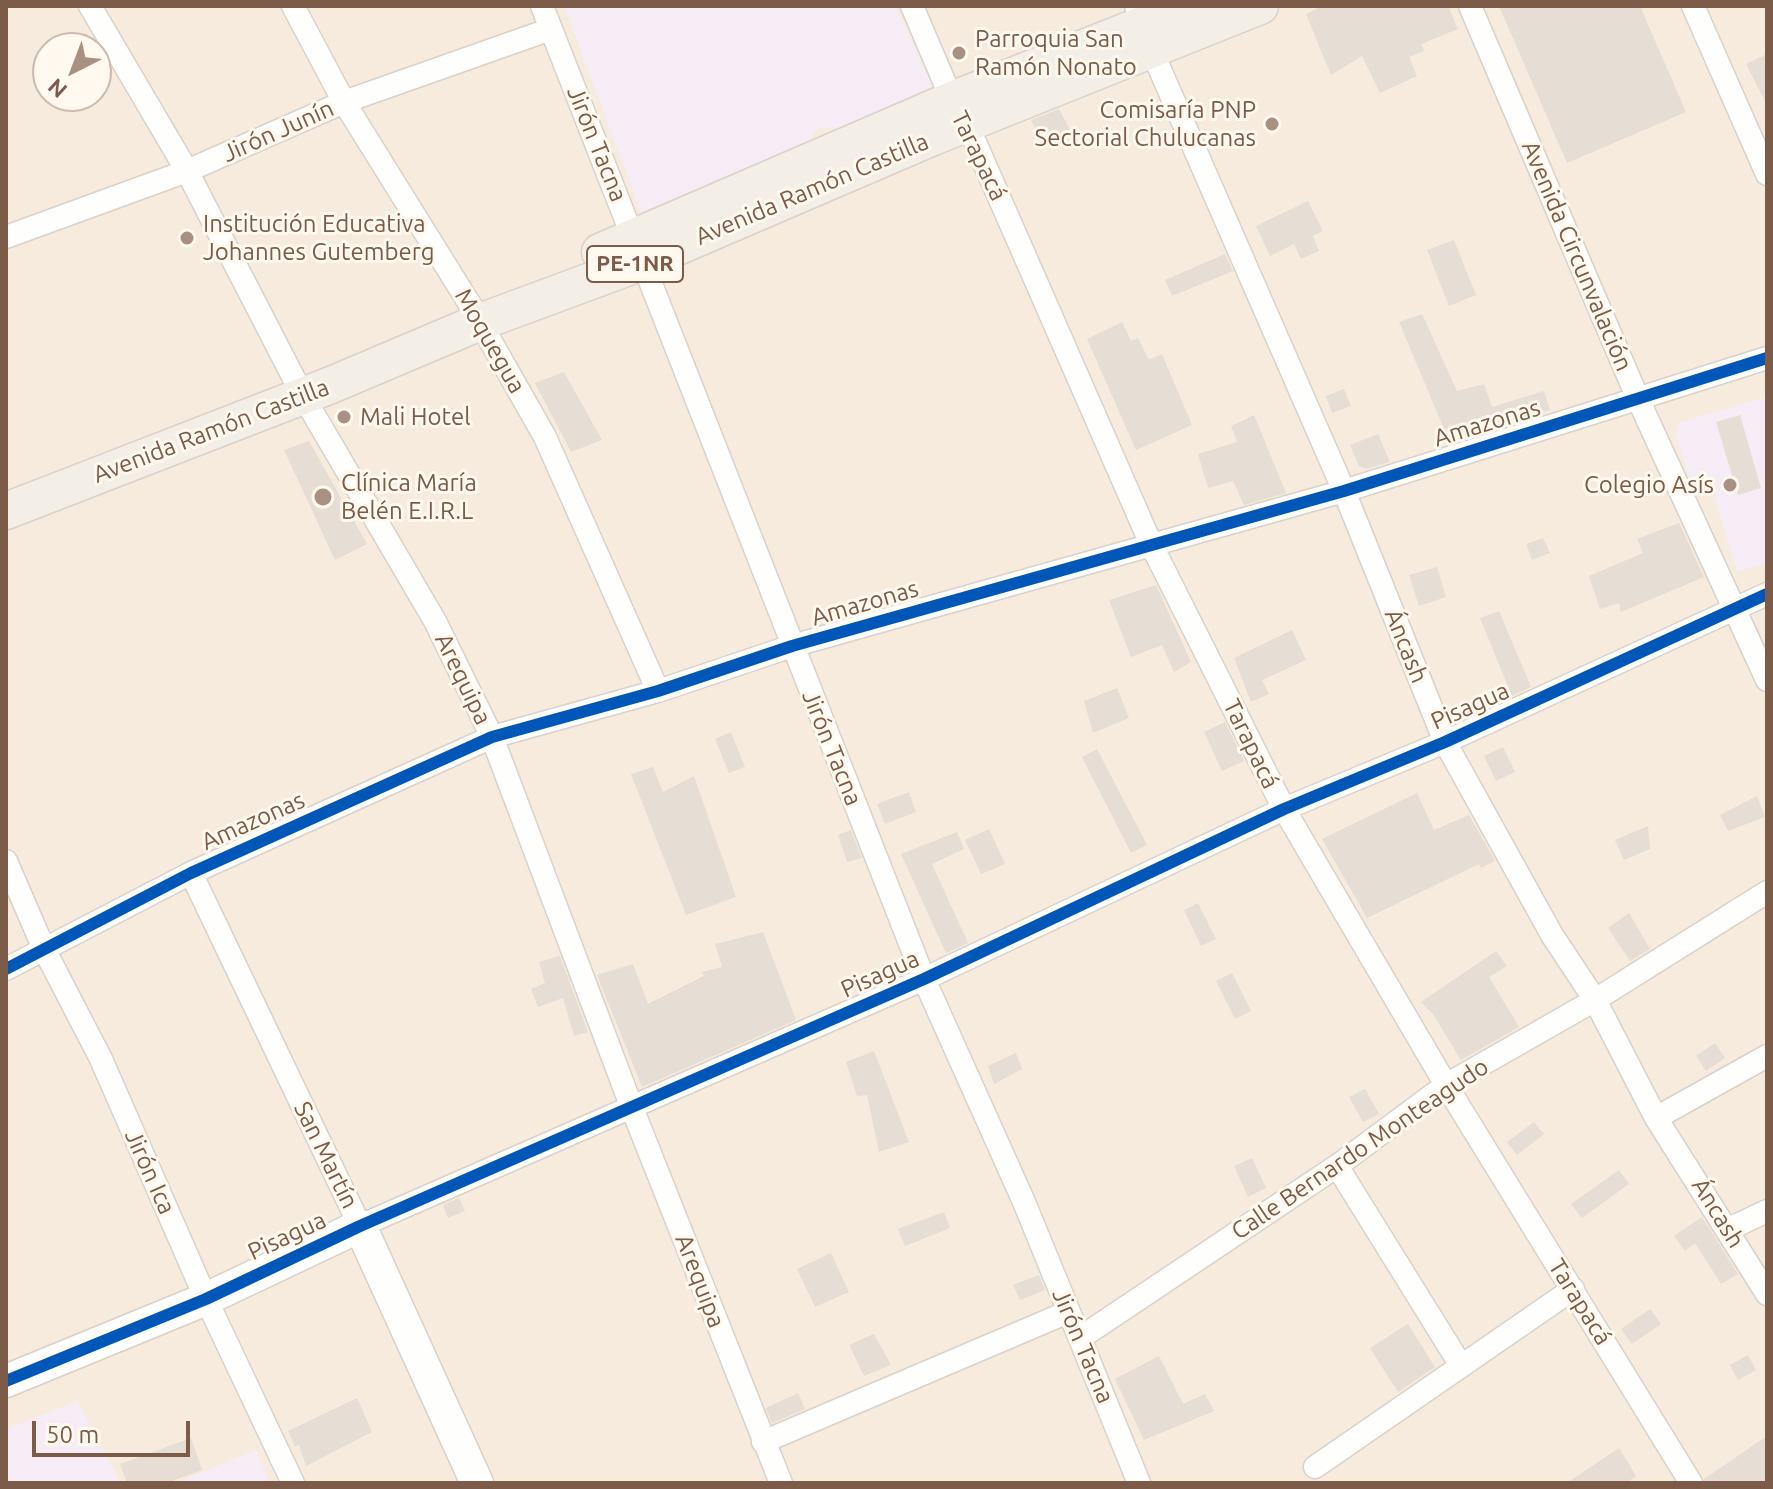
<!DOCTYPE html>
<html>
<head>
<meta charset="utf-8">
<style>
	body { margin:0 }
	#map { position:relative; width:1773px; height:1489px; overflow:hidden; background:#f9f5ed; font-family:Ubuntu,sans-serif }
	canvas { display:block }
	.frame { position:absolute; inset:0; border:8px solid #7c5b48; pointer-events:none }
	.north { position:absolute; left:32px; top:32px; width:80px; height:80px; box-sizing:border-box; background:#fff9f0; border:2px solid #cbbaad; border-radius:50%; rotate:222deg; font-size:22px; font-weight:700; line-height:32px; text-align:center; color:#7c5b48 }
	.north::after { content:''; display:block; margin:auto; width:28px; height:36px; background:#a89182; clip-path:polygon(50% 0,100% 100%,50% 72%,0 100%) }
	.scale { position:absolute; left:32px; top:1421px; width:158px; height:36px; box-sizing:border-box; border:4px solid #7c5b48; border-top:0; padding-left:10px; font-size:24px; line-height:28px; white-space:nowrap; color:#7c5b48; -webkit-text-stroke:6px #fff9f0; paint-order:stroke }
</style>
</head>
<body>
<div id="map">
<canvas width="1773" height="1489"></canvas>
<div class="frame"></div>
<div class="north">N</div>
<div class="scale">50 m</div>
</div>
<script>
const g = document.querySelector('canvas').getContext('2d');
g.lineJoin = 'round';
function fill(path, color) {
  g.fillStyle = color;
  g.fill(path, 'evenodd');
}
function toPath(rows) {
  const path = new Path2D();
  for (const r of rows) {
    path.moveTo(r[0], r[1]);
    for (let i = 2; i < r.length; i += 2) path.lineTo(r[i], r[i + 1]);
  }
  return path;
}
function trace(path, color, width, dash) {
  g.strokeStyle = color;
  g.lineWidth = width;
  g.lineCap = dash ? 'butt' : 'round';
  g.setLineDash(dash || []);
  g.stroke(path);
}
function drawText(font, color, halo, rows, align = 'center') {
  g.font = font + ' Ubuntu,sans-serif';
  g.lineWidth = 6;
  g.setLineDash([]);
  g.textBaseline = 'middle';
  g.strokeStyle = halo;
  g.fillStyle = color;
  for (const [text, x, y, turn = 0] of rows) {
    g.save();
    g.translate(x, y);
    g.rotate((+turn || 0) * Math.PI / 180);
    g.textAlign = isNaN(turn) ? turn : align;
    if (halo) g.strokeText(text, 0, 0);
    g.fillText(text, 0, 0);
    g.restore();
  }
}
const residential = toPath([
	[6,6,1767,6,1767,1483,6,1483],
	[48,48,96,48,96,96,48,96]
]);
const education = toPath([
	[564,6,896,6,933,86,836,130,825,127,815,131,809,142,641,212],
	[1767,397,1767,563,1737,572,1711,486,1692,484,1675,434,1678,423],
	[77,1401,121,1483,6,1483,6,1429],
	[256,1450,270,1483,176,1483]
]);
const building = toPath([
	[1322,6,1448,6,1458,29,1421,44,1424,51,1409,57,1417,76,1380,93,1362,56,1331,75,1306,14],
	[1499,6,1640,6,1686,112,1567,163],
	[1767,54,1767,105,1746,64],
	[1059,109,1070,130,1042,141,1031,120],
	[1308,201,1323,231,1313,236,1319,251,1301,259,1294,244,1270,256,1256,226],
	[1454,240,1476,295,1449,306,1427,250],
	[1225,254,1233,271,1172,296,1165,280],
	[1422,314,1457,391,1484,384,1492,407,1544,391,1550,410,1450,443,1399,322],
	[1122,322,1131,341,1138,338,1149,360,1162,354,1192,425,1136,450,1087,339],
	[564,372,602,440,571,452,535,383],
	[1344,389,1351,406,1332,413,1326,396],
	[1254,415,1286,493,1244,505,1233,481,1208,488,1198,454,1237,442,1231,426],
	[1740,415,1761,488,1738,495,1716,422],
	[1378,434,1390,462,1366,469,1359,466,1350,445],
	[309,441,367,544,335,560,284,450],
	[1679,523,1704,577,1621,612,1619,603,1600,609,1589,576,1643,553,1637,539],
	[1543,538,1550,553,1532,560,1526,544],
	[1437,567,1446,597,1419,606,1409,575],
	[1156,585,1191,662,1174,672,1162,645,1131,657,1109,600],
	[1499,611,1531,687,1512,696,1480,618],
	[1292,630,1306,660,1262,680,1269,694,1251,702,1234,658],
	[1117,688,1129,718,1093,733,1084,701],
	[1225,722,1244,761,1222,771,1204,732],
	[731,732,745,767,729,773,715,739],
	[1503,747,1515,772,1496,781,1484,756],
	[1097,749,1147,845,1131,853,1082,757],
	[653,767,663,792,694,776,736,897,686,915,631,774],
	[909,792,916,812,885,824,877,804],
	[1417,793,1434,830,1469,815,1495,861,1481,868,1479,864,1367,918,1322,839],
	[1757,796,1765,817,1728,831,1720,815],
	[1648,826,1650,849,1624,860,1615,840],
	[989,829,1005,864,981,874,965,840],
	[851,830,862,858,847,862,838,835],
	[957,832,964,849,932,864,968,943,946,953,901,854],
	[1198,903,1216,939,1201,946,1184,910],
	[1629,913,1650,949,1630,961,1608,928],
	[763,932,796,1020,642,1087,597,975,633,964,648,1004,704,976,702,972,722,967,715,944],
	[1496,951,1507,966,1489,977,1519,1027,1461,1060,1433,1014,1421,1002],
	[560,956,588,1032,574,1036,563,998,538,1007,531,989,545,983,539,962],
	[1232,973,1251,1011,1235,1019,1216,981],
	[1715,1043,1725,1058,1706,1071,1696,1056],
	[874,1051,909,1142,879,1152,867,1095,857,1096,846,1062],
	[1016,1053,1022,1069,994,1084,988,1066],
	[1365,1089,1379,1114,1363,1122,1349,1097],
	[1534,1122,1544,1134,1517,1155,1507,1142],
	[1252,1158,1266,1188,1248,1197,1234,1166],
	[1619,1170,1629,1184,1582,1218,1571,1204],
	[459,1198,465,1211,448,1218,443,1205],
	[944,1212,950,1228,905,1246,898,1229],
	[1702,1217,1738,1274,1721,1284,1695,1243,1685,1251,1674,1236],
	[831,1253,849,1292,815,1307,797,1269],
	[1039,1275,1045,1290,1020,1300,1013,1285],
	[1650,1309,1661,1324,1632,1344,1621,1329],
	[1408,1324,1435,1367,1398,1392,1370,1348],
	[874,1334,891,1365,864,1376,849,1345],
	[1748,1355,1756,1370,1738,1380,1730,1365],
	[1159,1356,1183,1404,1205,1394,1214,1411,1144,1440,1115,1379],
	[798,1393,805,1409,772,1423,766,1408],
	[357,1398,372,1432,306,1466,299,1445,295,1446,288,1431],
	[1767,1436,1767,1483,1705,1483,1704,1479],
	[191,1438,202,1470,167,1483,127,1483,120,1464],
	[1619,1448,1636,1476,1626,1483,1567,1483]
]);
const street = toPath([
	[90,6,187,171,303,396,435,621,492,737,632,1108,781,1483],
	[293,6,344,102,469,303,545,437,658,691],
	[542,6,924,979,1024,1202,1139,1483],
	[912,6,952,100,967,124,1151,544,1284,809,1446,1085,1691,1483],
	[1136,6,1151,49,1344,491,1445,742,1552,935,1595,1000,1656,1118,1767,1294],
	[1470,6,1638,399,1767,680],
	[1693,6,1767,174],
	[6,237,187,171,344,102,551,29],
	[6,861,44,949,101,1059,206,1299,293,1483],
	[191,873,360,1226,924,979,1284,809,1445,742,1767,594],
	[6,969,191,873,492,737,658,691,792,646,1344,491,1767,358],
	[1656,1118,1767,1056],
	[1337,1166,1460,1364],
	[1729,1229,1767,1211],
	[1080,1338,1337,1166,1446,1085,1595,1000,1767,892],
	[763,1442,1068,1312],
	[1315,1467,1573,1289]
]);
const secondary = toPath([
	[6,1381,206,1299,360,1226,477,1483]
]);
const primary = toPath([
	[600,252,952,100,1190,6],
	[6,511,331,385,480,322,642,262,933,137,1260,6]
]);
const cycleway = toPath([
	[6,969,191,873,492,737,658,691,792,646,1344,491,1767,358],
	[6,1381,206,1299,360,1226,924,979,1284,809,1445,742,1767,594]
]);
const markers = [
	[959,53,8,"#a89182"],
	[1272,124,8,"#a89182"],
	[187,238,8,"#a89182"],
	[344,417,8,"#a89182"],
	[1730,485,8,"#a89182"],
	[323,497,10,"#a89182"]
];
const shields = [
	[635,264,96]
];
const shieldNames = [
	["PE-1NR",635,264]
];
const poiNames = [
	["Parroquia San",975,39],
	["Ramón Nonato",975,67],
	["Comisaría PNP",1256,110,"right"],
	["Sectorial Chulucanas",1256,138,"right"],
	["Institución Educativa",203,224],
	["Johannes Gutemberg",203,252],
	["Mali Hotel",360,417],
	["Clínica María",341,483],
	["Belén E.I.R.L",341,511],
	["Colegio Asís",1714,485,"right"]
];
const streetNames = [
	["Jirón Junín",278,131,-24],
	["Jirón Tacna",597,144,68],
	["Tarapacá",979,156,64],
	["Avenida Ramón Castilla",812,189,-23],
	["Avenida Circunvalación",1577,256,67],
	["Moquegua",490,341,60],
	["Amazonas",1487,423,-17],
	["Avenida Ramón Castilla",211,431,-21],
	["Amazonas",865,603,-16],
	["Áncash",1406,646,68],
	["Arequipa",463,679,64],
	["Pisagua",1470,706,-24],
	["Tarapacá",1251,744,64],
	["Jirón Tacna",832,748,68],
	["Amazonas",253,821,-24],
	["Pisagua",880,974,-24],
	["Calle Bernardo Monteagudo",1360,1149,-34],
	["San Martín",326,1155,64],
	["Jirón Ica",150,1172,66],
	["Áncash",1718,1213,58],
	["Pisagua",287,1236,-25],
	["Arequipa",700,1281,69],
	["Tarapacá",1580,1302,58],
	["Jirón Tacna",1083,1346,67]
];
fill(residential, '#f6ebdd');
fill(education, '#f6ecf5');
fill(building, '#e6ddd4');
trace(street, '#d9d2cb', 25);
trace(secondary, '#d9d0c9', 35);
trace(primary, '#dbd1ca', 39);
trace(street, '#fefefc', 22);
trace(secondary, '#fefefc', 32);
trace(primary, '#f3eee6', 36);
trace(cycleway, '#0057b8', 12);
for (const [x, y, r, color] of markers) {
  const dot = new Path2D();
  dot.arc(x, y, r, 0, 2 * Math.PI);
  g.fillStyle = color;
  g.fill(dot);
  trace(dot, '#fff9f0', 3);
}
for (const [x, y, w] of shields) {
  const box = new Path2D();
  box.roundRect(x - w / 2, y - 18, w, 36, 6);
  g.fillStyle = '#fff9f0';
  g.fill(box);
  trace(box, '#7c5b48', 2);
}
drawText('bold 22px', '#7c5b48', null, shieldNames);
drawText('24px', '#7c5b48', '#fff9f0', poiNames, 'left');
drawText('24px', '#7c5b48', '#fff9f0', streetNames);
</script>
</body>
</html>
